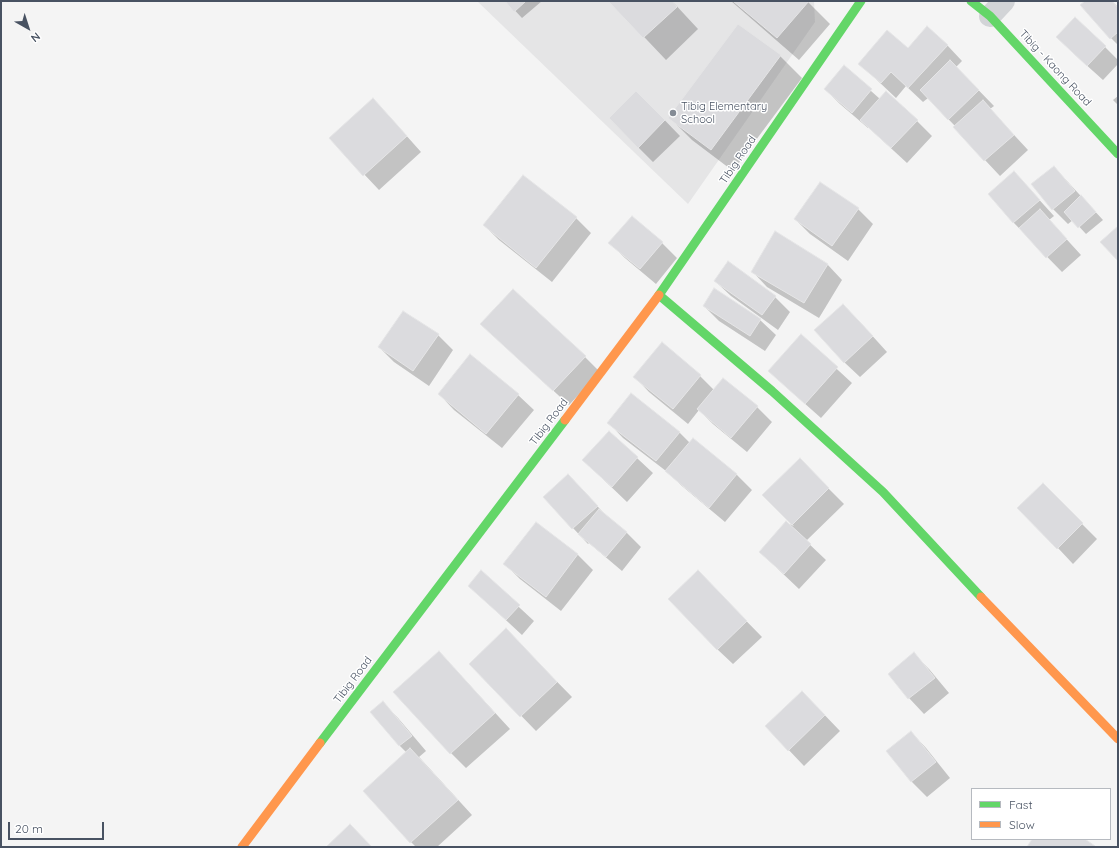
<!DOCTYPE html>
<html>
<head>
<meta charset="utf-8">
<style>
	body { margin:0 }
	#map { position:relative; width:1119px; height:848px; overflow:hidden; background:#f4f4f4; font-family:Quicksand,sans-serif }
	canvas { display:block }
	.frame { position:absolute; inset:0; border:2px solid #485262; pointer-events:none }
	.legend { position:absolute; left:971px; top:788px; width:140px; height:52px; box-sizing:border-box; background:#fff; border:1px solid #b6bac0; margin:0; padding:5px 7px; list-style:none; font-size:12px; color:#485262 }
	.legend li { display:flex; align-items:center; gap:8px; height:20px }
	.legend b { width:20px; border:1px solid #b6bac0 }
	.north { position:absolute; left:8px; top:8px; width:40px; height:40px; -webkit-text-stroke:3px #fff; paint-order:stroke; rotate:141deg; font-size:11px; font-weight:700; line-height:16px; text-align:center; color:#485262 }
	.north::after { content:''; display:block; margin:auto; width:14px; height:18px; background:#485262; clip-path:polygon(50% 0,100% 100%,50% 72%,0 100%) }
	.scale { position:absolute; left:8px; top:822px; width:96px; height:18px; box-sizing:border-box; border:2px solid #485262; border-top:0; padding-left:5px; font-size:12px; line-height:14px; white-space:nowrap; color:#485262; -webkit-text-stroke:3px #fff; paint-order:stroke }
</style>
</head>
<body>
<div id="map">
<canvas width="1119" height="848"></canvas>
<div class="frame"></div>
<ul class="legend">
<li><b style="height:5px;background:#63d668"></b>Fast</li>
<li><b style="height:5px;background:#ff974d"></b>Slow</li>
</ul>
<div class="north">N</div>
<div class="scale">20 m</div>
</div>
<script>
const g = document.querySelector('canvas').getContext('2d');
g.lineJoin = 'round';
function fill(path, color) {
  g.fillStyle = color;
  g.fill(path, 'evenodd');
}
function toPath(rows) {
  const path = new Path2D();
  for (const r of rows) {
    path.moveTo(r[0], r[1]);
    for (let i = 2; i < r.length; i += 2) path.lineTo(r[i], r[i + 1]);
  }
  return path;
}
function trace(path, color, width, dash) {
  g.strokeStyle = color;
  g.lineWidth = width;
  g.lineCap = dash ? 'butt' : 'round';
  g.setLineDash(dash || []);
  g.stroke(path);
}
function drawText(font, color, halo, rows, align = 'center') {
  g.font = font + ' Quicksand,sans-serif';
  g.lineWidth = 3;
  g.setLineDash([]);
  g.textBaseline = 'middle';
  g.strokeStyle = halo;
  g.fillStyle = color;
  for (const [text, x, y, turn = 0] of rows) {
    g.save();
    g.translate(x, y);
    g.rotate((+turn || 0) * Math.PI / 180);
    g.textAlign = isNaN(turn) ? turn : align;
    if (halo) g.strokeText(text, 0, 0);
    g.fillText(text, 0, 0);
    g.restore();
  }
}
const education = toPath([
	[477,1,814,1,815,22,688,204]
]);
const shadow = toPath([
	[506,1,542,1,522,18],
	[610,1,672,1,698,29,666,60],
	[731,1,807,1,830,24,799,60],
	[1086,1,1112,1,1118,7,1118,45,1111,38],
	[947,45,962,61,956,67,994,106,990,109,1028,150,1000,176,954,127,955,126,928,98,923,102,906,86,896,98,859,63,908,49],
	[1105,47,1118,60,1118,64,1103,80,1073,53],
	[780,56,802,78,733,171,692,140,670,118],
	[844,67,880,99,917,121,932,136,907,163,868,127,868,128,840,104,825,89],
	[1118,96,1118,105,1113,100],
	[652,107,680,136,653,162,638,147],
	[388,115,421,152,379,190,330,138],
	[1054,167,1103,220,1086,234,1073,220,1068,224,1053,209],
	[1014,172,1054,216,1049,220,1081,255,1062,272,1014,223,989,194],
	[858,209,873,224,848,261,810,234,795,219],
	[576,218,591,233,552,282,499,240,484,225],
	[610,243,662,243,677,258,656,284,625,258],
	[827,264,842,280,819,318,767,287,752,271],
	[715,281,775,297,790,312,778,330,731,296],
	[704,306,760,320,776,335,765,351,719,321],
	[858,320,887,352,860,377,844,362],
	[438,335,453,350,429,386,394,362,379,347],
	[801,336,852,383,821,418,785,386],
	[497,339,585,357,600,372,569,405],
	[470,356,518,395,534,410,502,448,454,410,439,394],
	[634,376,700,376,714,390,723,379,757,407,772,422,747,452,713,424,699,410,688,424,649,392],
	[608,422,679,432,690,443,693,439,737,475,752,490,725,522,682,486,666,471,623,438],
	[609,432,653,473,627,502,583,460],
	[800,460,844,504,806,541,826,560,799,589,760,552,787,523,794,526,763,495],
	[584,491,607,517,626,532,641,547,622,571,589,543,588,544,573,528],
	[1058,500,1097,539,1073,564,1058,548],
	[536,523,578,555,593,570,561,611,520,579,505,564],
	[481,572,534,621,522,635,469,586],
	[713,587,762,637,733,664,717,649],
	[521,645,572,697,536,731,471,664],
	[914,654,929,669,949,693,924,714,909,698,889,674],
	[454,668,510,729,466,768,451,753],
	[383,703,398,718,426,751,419,757,472,815,437,847,416,847,411,842,406,752,399,745],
	[817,707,840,731,804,766,766,726],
	[911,732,926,748,950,778,927,797,912,782]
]);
const building = toPath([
	[505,1,526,1,514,12,505,1],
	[608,1,672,1,677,7,643,38,608,1],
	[733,1,809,1,777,38,733,1],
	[1085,1,1112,1,1118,8,1118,32,1110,39,1080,5,1085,1],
	[1075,17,1106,46,1087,66,1056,37,1075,17],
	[738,24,781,55,711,150,668,118,738,24],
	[927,26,948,45,908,88,891,72,881,83,858,64,887,30,908,48,927,26],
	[950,60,979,90,948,120,920,90,950,60],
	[844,65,872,89,852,113,824,89,844,65],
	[636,91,665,120,638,148,609,118,636,91],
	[886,91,918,120,891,148,860,120,886,91],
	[373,98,407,136,363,176,329,138,373,98],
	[983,100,1014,135,984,161,953,127,983,100],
	[1054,166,1075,191,1052,210,1031,184,1054,166],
	[1014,171,1040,200,1013,223,988,194,1014,171],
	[523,175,577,217,536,268,483,225,523,175],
	[820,182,859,208,832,246,794,219,820,182],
	[1081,195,1096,212,1078,228,1064,212,1081,195],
	[1040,209,1067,239,1046,258,1019,228,1040,209],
	[632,216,663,242,640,269,608,243,632,216],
	[1118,226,1118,261,1100,242,1118,226],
	[775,231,828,264,804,303,751,272,775,231],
	[728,261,776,296,762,315,714,281,728,261],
	[714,288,761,319,750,336,703,306,714,288],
	[513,289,586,356,553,391,480,324,513,289],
	[843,304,873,336,844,363,814,330,843,304],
	[403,311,439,334,413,371,378,347,403,311],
	[801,334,838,367,805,404,768,371,801,334],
	[662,342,701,375,673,409,633,377,662,342],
	[470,354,519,394,486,434,438,394,470,354],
	[723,378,758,406,731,438,697,409,723,378],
	[631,393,680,432,656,461,607,423,631,393],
	[609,431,638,457,612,487,582,460,609,431],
	[693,438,737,474,709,508,665,471,693,438],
	[800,458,829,488,792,525,762,495,800,458],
	[568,474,598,506,572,529,543,497,568,474],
	[1043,483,1083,523,1057,549,1017,508,1043,483],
	[599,509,627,532,606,557,578,534,599,509],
	[786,521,811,544,784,574,759,552,786,521],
	[536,522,578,554,546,597,503,564,536,522],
	[481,570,520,605,506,620,468,586,481,570],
	[698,570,747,621,717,650,668,599,698,570],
	[506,628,557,682,520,717,469,664,506,628],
	[439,651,495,713,450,754,393,692,439,651],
	[914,652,935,678,908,699,888,674,914,652],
	[802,691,825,715,788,751,765,726,802,691],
	[383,701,412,736,399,746,370,712,383,701],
	[911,731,936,762,911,782,886,751,911,731],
	[410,748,458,800,410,843,363,791,410,748],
	[350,824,372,847,326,847,350,824],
	[1032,839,1085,839,1095,846,1094,847,1027,847,1032,839]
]);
const street = toPath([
	[990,16,1004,1]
]);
const fast = toPath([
	[971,1,990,16,1118,154],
	[659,295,772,391,883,492,981,597],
	[659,295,861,1],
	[320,743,565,420]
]);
const slow = toPath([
	[565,420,659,295],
	[981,597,1118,739],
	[242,847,320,743]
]);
const markers = [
	[673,113,4,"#848b95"]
];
const streetNames = [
	["Tibig - Kaong Road",1055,68,47],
	["Tibig Road",738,160,-56],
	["Tibig Road",549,422,-53],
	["Tibig Road",353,680,-53]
];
const poiNames = [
	["Tibig Elementary",681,107],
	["School",681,120]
];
fill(education, '#e5e5e6');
fill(shadow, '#0003');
fill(building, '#dbdbde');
trace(building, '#e5e5e6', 1);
trace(street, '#d2d4d7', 22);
trace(fast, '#63d668', 9);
trace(slow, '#ff974d', 9);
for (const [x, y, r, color] of markers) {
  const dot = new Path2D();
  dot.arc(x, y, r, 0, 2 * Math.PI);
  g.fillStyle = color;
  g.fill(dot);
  trace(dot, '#fff', 1.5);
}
drawText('11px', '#485262', '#fff', streetNames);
drawText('11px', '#485262', '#fff', poiNames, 'left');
</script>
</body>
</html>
